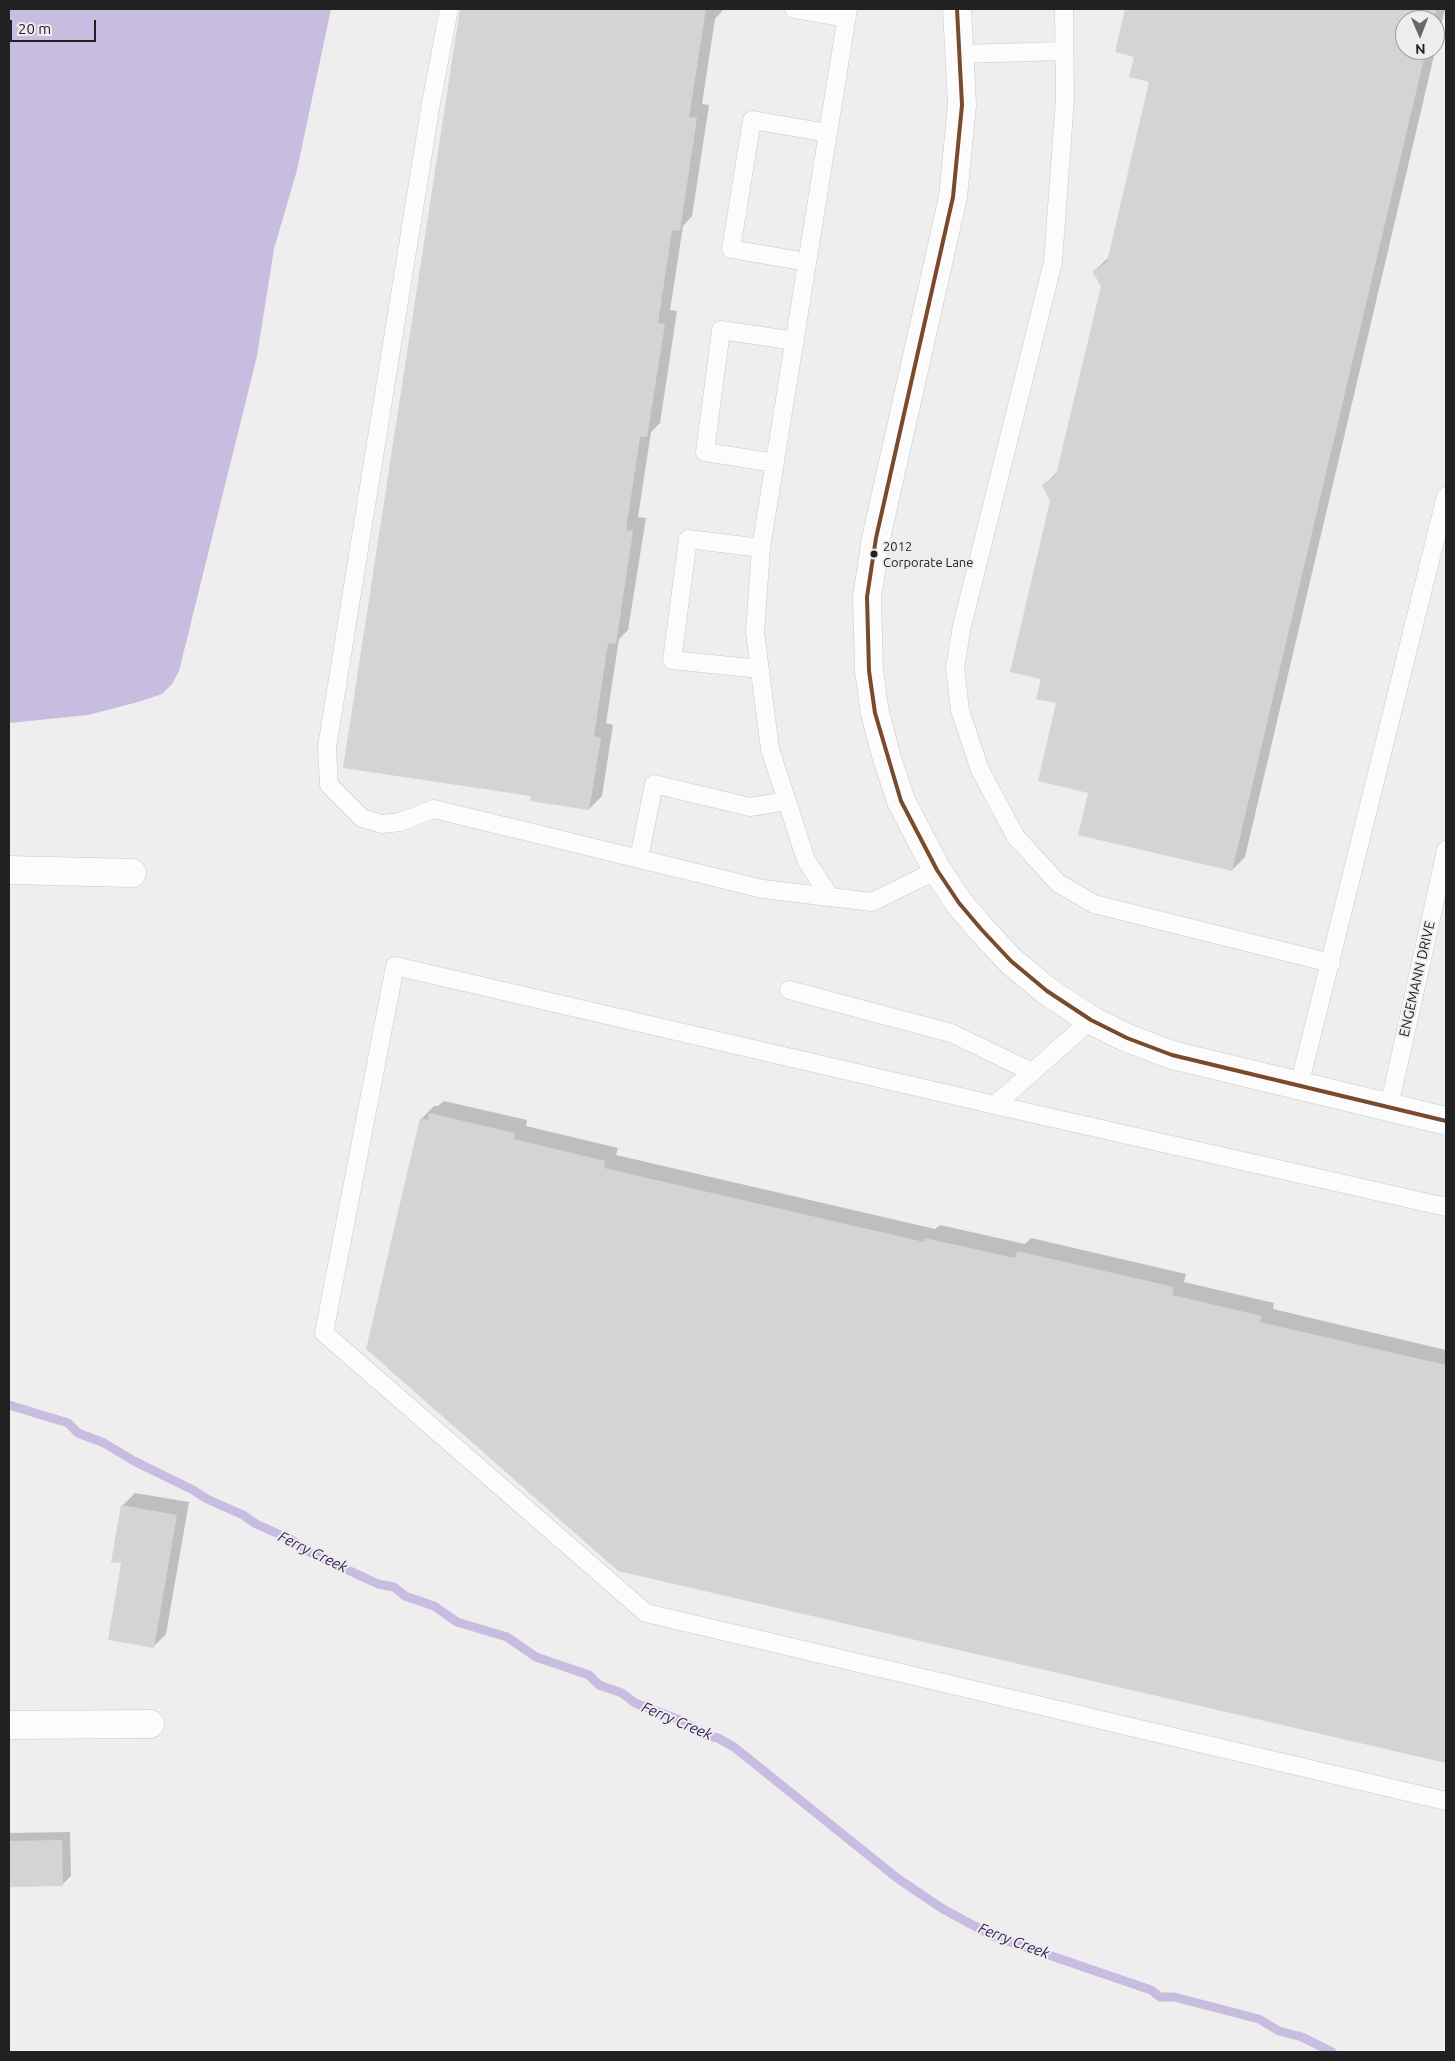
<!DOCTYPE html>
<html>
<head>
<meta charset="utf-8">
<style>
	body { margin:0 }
	#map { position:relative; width:1455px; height:2061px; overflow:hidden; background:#eeeeef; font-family:Ubuntu,sans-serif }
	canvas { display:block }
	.frame { position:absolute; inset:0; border:10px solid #212122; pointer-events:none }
	.north { position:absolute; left:1395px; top:10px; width:50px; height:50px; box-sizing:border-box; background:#eeedf0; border:1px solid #9c9b9e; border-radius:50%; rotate:179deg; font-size:14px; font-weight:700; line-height:20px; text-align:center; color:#212122 }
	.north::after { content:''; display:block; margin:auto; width:18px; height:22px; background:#69696a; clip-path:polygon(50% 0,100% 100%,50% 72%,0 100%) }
	.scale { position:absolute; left:10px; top:20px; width:86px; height:22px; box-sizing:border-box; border:2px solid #212122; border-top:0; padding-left:6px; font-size:15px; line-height:18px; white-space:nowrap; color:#212122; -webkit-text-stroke:4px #eeedf0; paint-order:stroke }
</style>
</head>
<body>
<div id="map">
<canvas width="1455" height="2061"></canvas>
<div class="frame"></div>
<div class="north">N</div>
<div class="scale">20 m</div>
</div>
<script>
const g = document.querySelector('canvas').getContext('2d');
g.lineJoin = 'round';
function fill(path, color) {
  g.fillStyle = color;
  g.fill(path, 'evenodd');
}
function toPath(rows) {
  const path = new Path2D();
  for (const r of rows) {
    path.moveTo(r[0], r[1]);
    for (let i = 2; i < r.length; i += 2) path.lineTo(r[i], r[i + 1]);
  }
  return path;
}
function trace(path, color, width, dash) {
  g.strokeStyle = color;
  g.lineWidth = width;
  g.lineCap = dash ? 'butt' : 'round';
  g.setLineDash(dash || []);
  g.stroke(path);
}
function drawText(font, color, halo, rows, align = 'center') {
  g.font = font + ' Ubuntu,sans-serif';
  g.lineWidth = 4;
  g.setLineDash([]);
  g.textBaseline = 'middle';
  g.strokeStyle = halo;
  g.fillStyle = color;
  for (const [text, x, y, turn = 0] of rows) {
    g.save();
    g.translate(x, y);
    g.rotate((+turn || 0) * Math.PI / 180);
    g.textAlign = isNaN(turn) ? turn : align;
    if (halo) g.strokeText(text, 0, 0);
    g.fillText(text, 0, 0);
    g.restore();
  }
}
const water = toPath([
	[9,9,331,9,297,170,274,249,257,356,179,671,172,684,162,694,138,702,88,715,9,723]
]);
const shadow = toPath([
	[462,9,724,9,715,19,702,104,709,105,692,216,683,226,670,310,677,311,660,423,651,432,638,517,646,518,628,630,619,639,606,723,613,725,602,796,589,809,533,795,345,767],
	[1127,9,1445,9,1245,857,1232,870,1090,792,1058,702,1042,678,1052,501,1043,486,1058,471,1102,285,1093,272,1109,257,1151,81,1135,56,1117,51],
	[1405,20,1435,20,1435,50,1405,50],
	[444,1101,527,1120,526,1126,618,1148,616,1155,935,1229,940,1225,1025,1244,1031,1238,1186,1274,1184,1282,1274,1303,1273,1309,1446,1350,1446,1762,619,1570,421,1119,434,1106,438,1106],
	[135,1493,189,1502,166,1634,153,1647,122,1562,122,1506],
	[70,1832,71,1876,63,1884,9,1886,9,1833]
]);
const stream = toPath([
	[9,1405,68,1423,78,1433,104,1443,134,1461,193,1490,207,1499,243,1515,256,1524,292,1540,305,1550,378,1584,394,1587,405,1596,434,1606,457,1622,507,1637,536,1657,589,1675,599,1685,622,1693,635,1703,685,1722,704,1735,718,1738,734,1747,897,1878,943,1909,993,1936,1151,1990,1160,1997,1174,1997,1259,2019,1279,2031,1302,2037,1332,2052]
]);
const building = toPath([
	[460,9,706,9,689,117,697,118,680,231,672,230,658,323,665,324,647,437,640,437,626,530,633,531,616,644,608,643,594,736,601,738,589,810,530,801,531,796,343,768],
	[1125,9,1436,9,1433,20,1405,20,1405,50,1426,50,1232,871,1078,835,1088,793,1038,781,1056,703,1036,699,1041,679,1010,672,1050,501,1042,485,1056,475,1101,286,1092,271,1107,262,1149,82,1129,77,1134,57,1115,52],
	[429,1113,515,1133,514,1139,605,1161,604,1168,924,1242,925,1238,1015,1258,1017,1251,1174,1287,1172,1295,1262,1316,1260,1322,1446,1365,1446,1763,618,1571,366,1349,420,1118,428,1120],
	[121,1505,177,1515,154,1648,108,1640,121,1563,111,1562],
	[62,1840,63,1886,9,1887,9,1841]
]);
const lane = toPath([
	[449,9,431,103,327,747,329,785,362,818,382,824,400,822,434,809,763,889,830,897],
	[794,9,846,18],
	[848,9,761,548,755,632,770,749,806,860,830,897,872,902,937,870],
	[1064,9,1065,99,1053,262,962,626,955,668,960,710,980,770,1016,837,1058,883,1094,904,1331,963],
	[960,54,1064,51],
	[807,262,731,249,752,120,828,133],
	[775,463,705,452,721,330,795,341],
	[760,669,672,660,688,539,761,548],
	[639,858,654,784,750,807,787,801],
	[789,990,951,1033,1032,1072],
	[1299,1086,1446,496],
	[995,1105,1091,1020],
	[1389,1107,1446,850],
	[1446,1207,995,1105,395,966,324,1333,646,1613,1446,1801]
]);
const street = toPath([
	[957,9,962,105,953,197,876,538,867,597,869,671,875,713,886,755,901,801,937,870,959,903,981,929,1011,961,1047,991,1091,1020,1127,1038,1172,1055,1446,1121],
	[9,870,132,873],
	[9,1725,150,1724]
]);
const bus1 = toPath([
	[957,9,962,105,953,197,876,538,867,597,869,671,875,713,901,801,937,870,959,903,981,929,1011,961,1047,991,1091,1020,1127,1038,1172,1055,1446,1121]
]);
const markers = [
	[874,554,4.5,"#212122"]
];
const busNames = [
	["2012",883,547],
	["Corporate Lane",883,563]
];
const streetNames = [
	["ENGEMANN DRIVE",1417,979,-77]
];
const waterNames = [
	["Ferry Creek",313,1552,26],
	["Ferry Creek",677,1721,23],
	["Ferry Creek",1014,1941,21]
];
fill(water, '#c8bce0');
fill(shadow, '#0003');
trace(stream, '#c8bce0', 9);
fill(building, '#d4d4d5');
trace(lane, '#c9c9ca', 19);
trace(street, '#c9c9ca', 29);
trace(lane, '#fcfcfd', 18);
trace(street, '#fcfcfd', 28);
trace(bus1, '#7a4b2a', 4);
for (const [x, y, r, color] of markers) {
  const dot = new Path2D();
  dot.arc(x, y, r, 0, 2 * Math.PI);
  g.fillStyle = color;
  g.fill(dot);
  trace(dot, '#eeedf0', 2);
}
drawText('13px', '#212122', '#eeedf0', busNames, 'left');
drawText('14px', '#212122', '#eeedf0', streetNames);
drawText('italic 15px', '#331954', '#eeedf0', waterNames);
</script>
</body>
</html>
